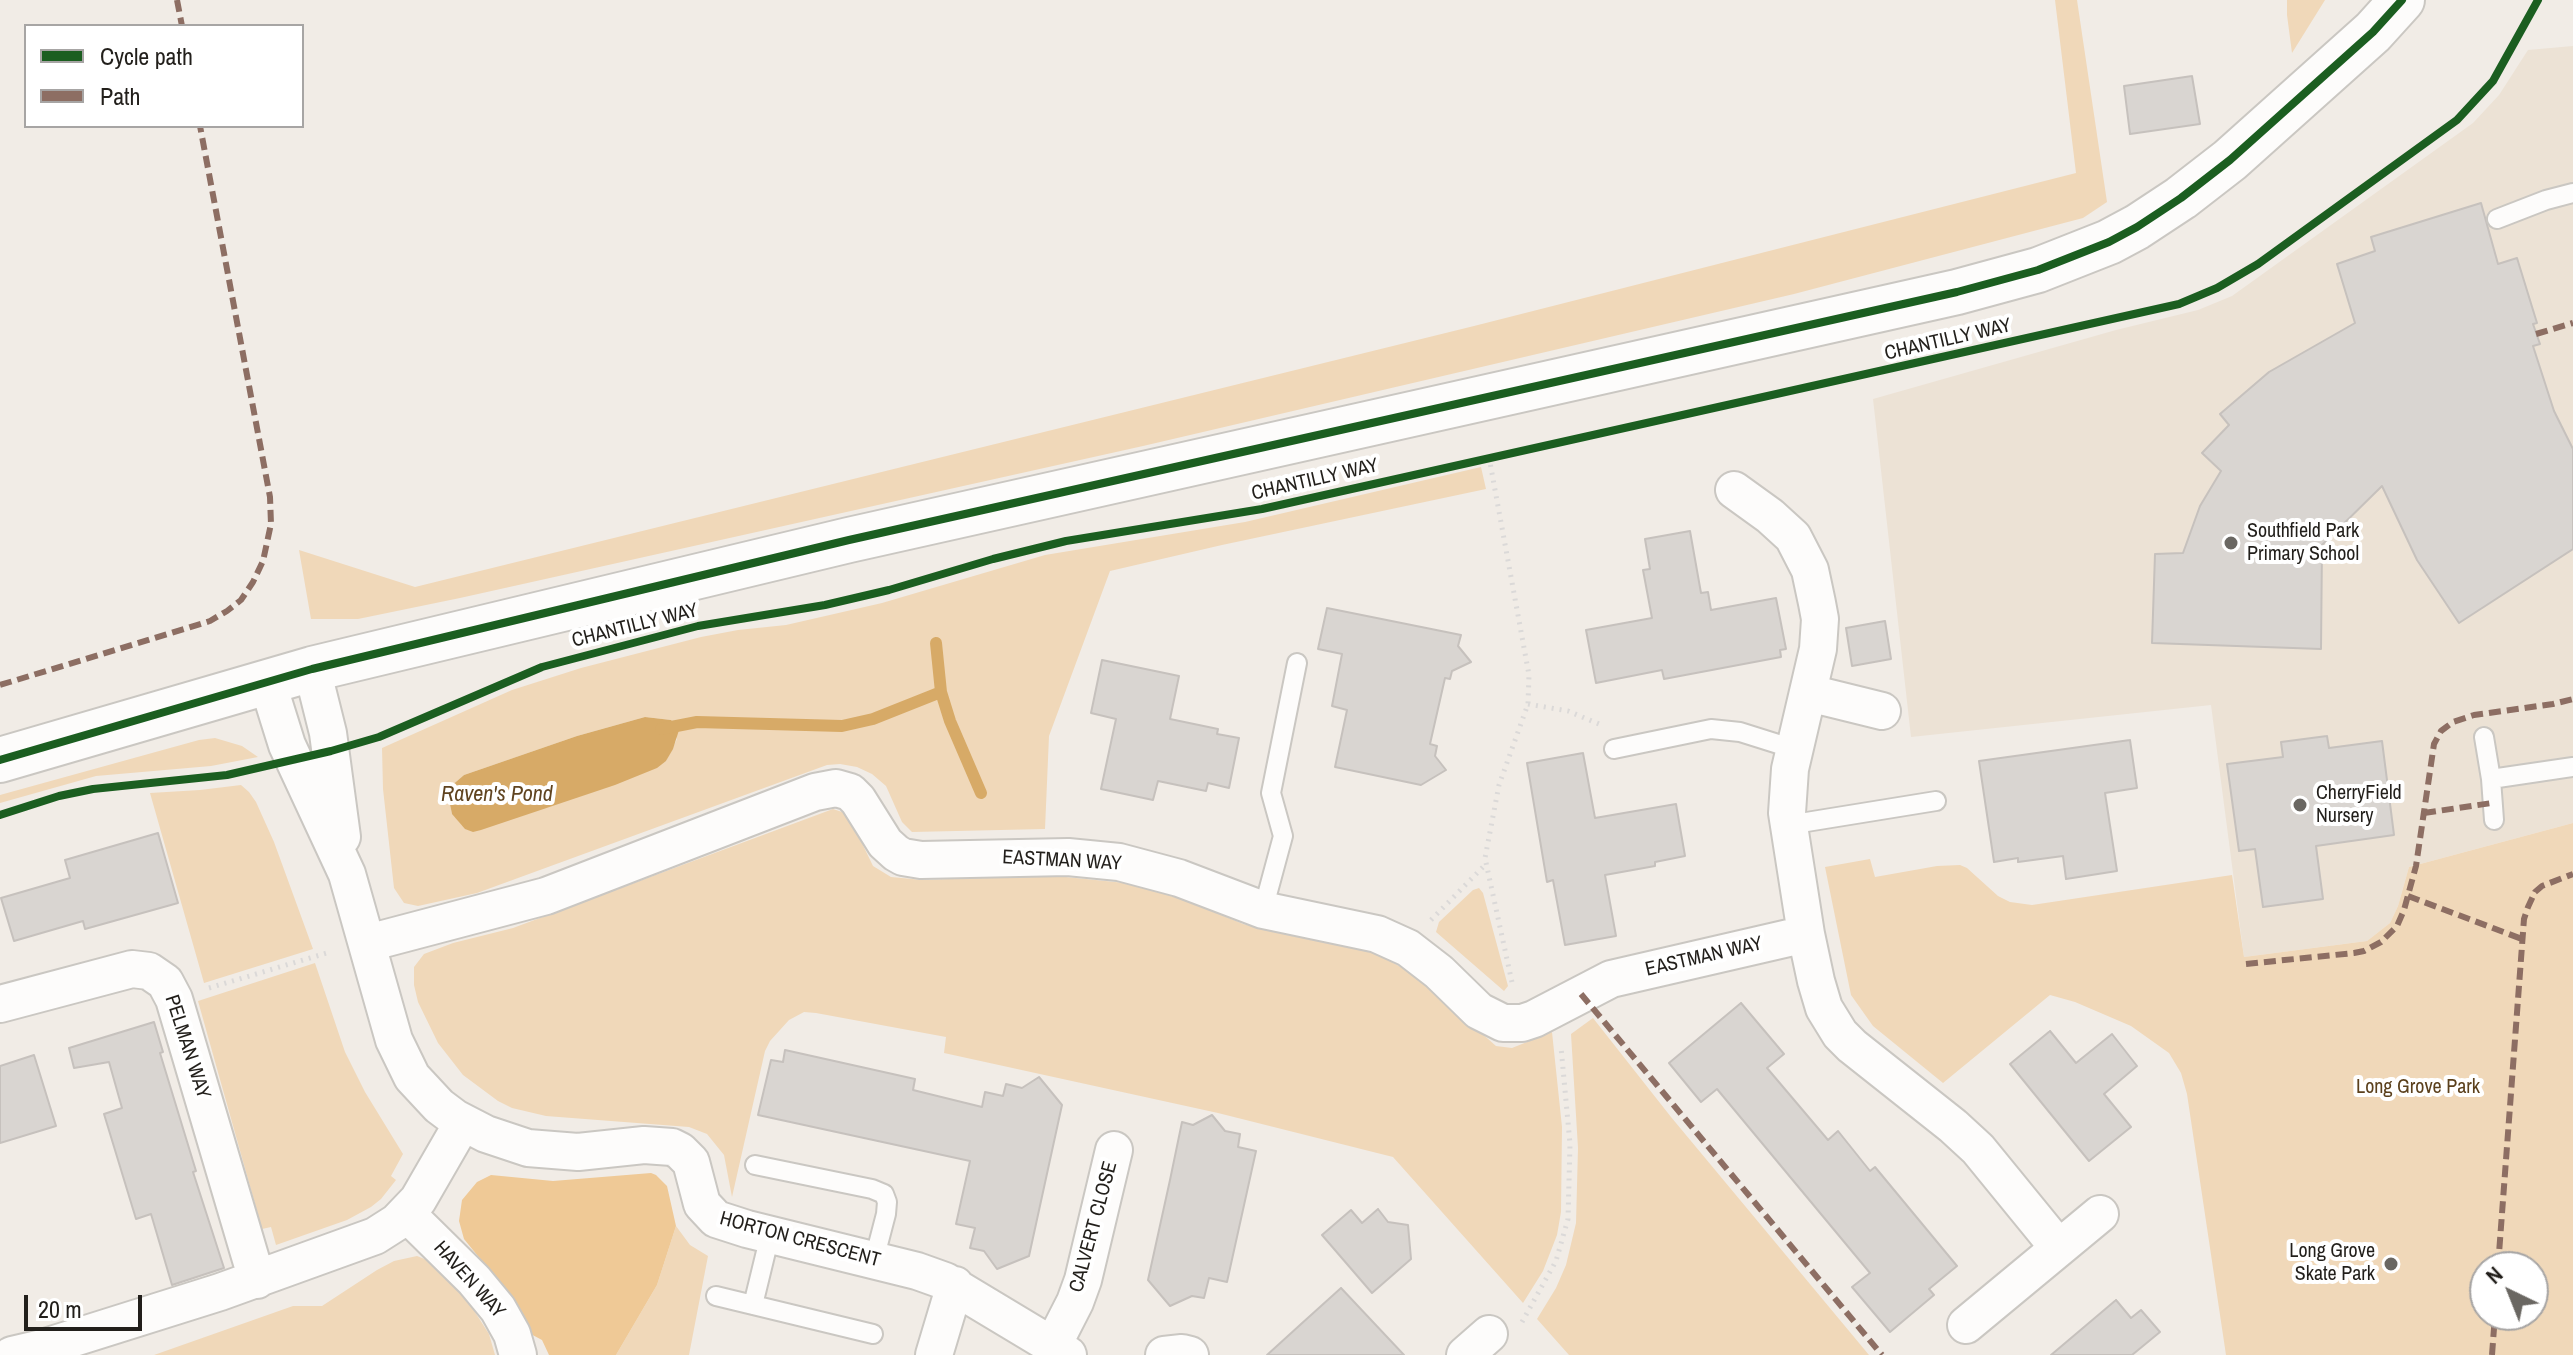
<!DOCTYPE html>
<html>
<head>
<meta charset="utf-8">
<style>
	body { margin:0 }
	#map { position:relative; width:2573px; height:1355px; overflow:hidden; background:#f1ece6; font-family:"Archivo Narrow",sans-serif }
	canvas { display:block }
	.legend { position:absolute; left:24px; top:24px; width:280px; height:104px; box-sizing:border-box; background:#fff; border:2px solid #a7a5a4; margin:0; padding:10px 14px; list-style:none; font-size:24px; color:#221f1b }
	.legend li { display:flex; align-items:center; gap:16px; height:40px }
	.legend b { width:40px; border:2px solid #a7a5a4 }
	.north { position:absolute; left:2469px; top:1251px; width:80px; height:80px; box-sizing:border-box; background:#fff; border:2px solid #a7a5a4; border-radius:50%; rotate:317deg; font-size:22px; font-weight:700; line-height:32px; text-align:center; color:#221f1b }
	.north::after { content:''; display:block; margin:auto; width:28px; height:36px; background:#6a6762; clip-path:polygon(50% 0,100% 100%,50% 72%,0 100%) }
	.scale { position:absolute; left:24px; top:1295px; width:118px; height:36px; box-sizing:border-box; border:4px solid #221f1b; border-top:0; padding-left:10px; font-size:24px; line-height:28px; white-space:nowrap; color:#221f1b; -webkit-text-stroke:6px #fff; paint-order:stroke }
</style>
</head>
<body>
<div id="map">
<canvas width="2573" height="1355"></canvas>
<ul class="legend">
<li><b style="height:10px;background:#1b5e20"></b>Cycle path</li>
<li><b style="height:10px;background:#8d6e63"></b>Path</li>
</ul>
<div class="north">N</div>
<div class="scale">20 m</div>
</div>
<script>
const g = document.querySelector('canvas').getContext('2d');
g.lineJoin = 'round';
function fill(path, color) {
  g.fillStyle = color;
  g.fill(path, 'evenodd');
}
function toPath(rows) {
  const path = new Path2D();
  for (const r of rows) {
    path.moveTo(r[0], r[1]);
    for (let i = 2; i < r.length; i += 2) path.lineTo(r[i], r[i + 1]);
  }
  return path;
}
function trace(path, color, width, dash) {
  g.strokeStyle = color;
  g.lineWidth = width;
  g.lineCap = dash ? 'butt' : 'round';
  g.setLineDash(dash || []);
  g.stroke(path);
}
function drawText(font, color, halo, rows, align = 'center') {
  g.font = font + ' "Archivo Narrow",sans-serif';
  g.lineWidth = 8;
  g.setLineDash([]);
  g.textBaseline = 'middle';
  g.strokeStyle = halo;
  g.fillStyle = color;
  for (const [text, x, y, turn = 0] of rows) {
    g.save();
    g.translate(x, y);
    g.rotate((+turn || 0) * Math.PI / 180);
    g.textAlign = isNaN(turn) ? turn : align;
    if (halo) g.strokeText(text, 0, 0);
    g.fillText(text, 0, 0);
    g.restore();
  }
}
const built = toPath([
	[2573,46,2573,823,2409,867,2398,906,2390,923,2367,941,2244,957,2211,705,1911,737,1873,399,2116,330,2198,310,2232,296,2473,123,2499,95,2528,50]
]);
const green = toPath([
	[2055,0,2077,0,2107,202,2083,218,1794,294,1143,446,460,598,358,619,311,619,299,550,415,587,1474,326,2076,173],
	[2287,0,2325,0,2292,53,2287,15],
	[1481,467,1486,489,1222,545,1110,571,1049,736,1045,829,912,832,902,822,886,786,872,774,857,767,840,764,827,765,477,893,418,906,404,903,394,888,383,789,382,748,512,690,581,668,701,637,738,630,786,625,882,603,1045,555,1245,522],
	[645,717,671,720,677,739,666,761,452,814,448,795,450,787,464,775,577,736],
	[215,738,242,746,258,757,211,766,96,776,0,803,0,795,199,740],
	[241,785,249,792,256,802,274,842,313,949,204,983,150,793,200,790],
	[833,809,848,814,873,866,891,877,923,880,1046,875,1125,883,1156,889,1177,896,1243,924,1292,936,1334,941,1379,955,1417,976,1496,1046,1512,1048,1552,1032,1562,1127,1561,1212,1557,1235,1543,1271,1523,1303,1393,1157,1218,1113,944,1053,946,1037,816,1013,804,1012,789,1020,770,1041,765,1051,732,1197,724,1155,707,1134,689,1127,546,1116,512,1108,498,1101,463,1075,438,1043,418,1002,414,985,414,967,424,954,453,943,513,928],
	[2573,823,2573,1355,2226,1355,2187,1094,2181,1073,2169,1053,2131,1026,2075,1002,2050,995,1943,1083,1873,1026,1851,995,1825,867,1870,859,1875,877,1937,866,1960,865,1967,868,1998,896,2010,902,2032,905,2232,875,2244,957,2367,941,2390,923,2398,906,2409,867],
	[2485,1267,2533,1267,2533,1315,2485,1315],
	[1479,888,1483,893,1508,986,1504,991,1436,932,1439,922,1473,890],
	[315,963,345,1052,365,1092,403,1154,391,1176,396,1180,381,1199,371,1207,347,1220,276,1245,271,1227,262,1229,198,1001],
	[1593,1018,1671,1117,1869,1355,1569,1355,1537,1319,1556,1288,1566,1265,1576,1223,1578,1148,1571,1034],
	[676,1226,690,1245,708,1256,689,1355,616,1355,657,1285],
	[417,1256,427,1260,443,1273,466,1298,489,1334,495,1355,154,1355,293,1306,322,1306,377,1270,394,1261]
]);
const forest = toPath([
	[651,1173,656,1175,667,1186,676,1226,657,1285,616,1355,549,1355,542,1340,525,1331,503,1287,464,1239,459,1221,462,1200,477,1182,491,1175,553,1181]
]);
const water = toPath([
	[645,717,671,720,679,730,673,749,666,761,657,768,615,785,481,830,473,832,465,829,452,814,448,795,450,787,464,775,577,736]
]);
const stream = toPath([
	[941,692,950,721,981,793],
	[661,729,697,722,842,726,873,719,941,692,936,643]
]);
const building = toPath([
	[2192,76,2200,124,2130,134,2124,86,2192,76],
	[2481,203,2498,264,2517,258,2537,323,2533,324,2540,344,2533,346,2554,411,2573,449,2573,549,2459,623,2417,560,2382,486,2322,545,2321,649,2152,643,2155,554,2183,553,2200,506,2221,471,2202,453,2229,425,2220,414,2269,372,2355,323,2337,264,2375,251,2371,237,2481,203],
	[1690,531,1701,593,1708,592,1711,610,1776,598,1786,649,1780,650,1781,657,1664,679,1662,670,1596,683,1586,630,1652,618,1643,570,1650,569,1645,539,1690,531],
	[1327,608,1461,635,1458,646,1471,662,1452,671,1450,679,1445,678,1430,744,1437,746,1435,756,1446,770,1421,785,1335,767,1347,710,1332,706,1342,654,1318,649,1327,608],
	[1885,621,1891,659,1852,666,1846,628,1885,621],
	[1102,660,1179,676,1170,719,1218,729,1217,734,1239,738,1229,788,1208,783,1206,791,1158,781,1153,800,1101,789,1116,719,1091,713,1102,660],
	[2327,736,2329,748,2382,741,2394,835,2316,846,2323,899,2263,907,2255,849,2239,851,2227,764,2283,757,2281,742,2327,736],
	[2130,740,2137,788,2105,793,2117,871,2066,879,2063,856,2018,862,2018,858,1994,862,1979,761,2130,740],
	[1583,753,1595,818,1676,804,1685,856,1655,862,1655,866,1605,875,1616,936,1565,945,1553,880,1547,882,1527,763,1583,753],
	[158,833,178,903,85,929,83,921,14,941,1,898,70,878,65,860,158,833],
	[1741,1003,1784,1054,1767,1068,1828,1140,1838,1131,1870,1171,1875,1167,1957,1266,1929,1289,1934,1295,1890,1332,1852,1287,1870,1273,1717,1089,1701,1102,1669,1063,1741,1003],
	[154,1022,163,1052,160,1053,196,1171,193,1172,224,1268,172,1285,151,1214,136,1219,104,1114,122,1108,109,1062,74,1068,69,1048,154,1022],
	[2050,1031,2076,1063,2112,1034,2137,1066,2104,1094,2131,1127,2089,1161,2010,1064,2050,1031],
	[785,1050,915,1079,913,1090,982,1107,985,1092,1003,1096,1006,1084,1022,1088,1039,1077,1062,1105,1029,1256,997,1269,984,1251,970,1248,975,1228,956,1224,970,1161,758,1115,771,1060,783,1062,785,1050],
	[34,1055,56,1126,0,1143,0,1066,34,1055],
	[1212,1115,1225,1131,1240,1134,1238,1147,1256,1151,1227,1282,1209,1278,1204,1298,1192,1296,1170,1306,1148,1280,1170,1180,1182,1122,1193,1125,1212,1115],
	[1378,1209,1388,1222,1408,1225,1411,1259,1372,1293,1322,1235,1351,1210,1362,1223,1378,1209],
	[1341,1288,1404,1355,1267,1355,1300,1325,1341,1288],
	[2116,1300,2131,1318,2141,1310,2160,1332,2132,1355,2051,1355,2116,1300]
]);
const path = toPath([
	[1489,457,1529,675,1528,704,1499,785,1485,858,1513,987],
	[1528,704,1568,711,1599,724],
	[1431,920,1485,865],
	[209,988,330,952],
	[1522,1322,1556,1261,1568,1219,1570,1144,1561,1047]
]);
const service = toPath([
	[2497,219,2546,200,2573,193],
	[2484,737,2491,779],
	[1614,749,1711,729,1740,732,1794,749],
	[2494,820,2491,779,2573,767],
	[1788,825,1936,801],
	[1263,910,1283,836,1271,793,1297,663],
	[755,1165,872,1189,884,1194,887,1202,886,1214,874,1260],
	[716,1296,873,1334],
	[753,1305,770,1235]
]);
const minor = toPath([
	[1734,490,1770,516,1793,537,1810,570,1817,603,1820,619,1818,649,1790,769,1787,813,1806,934,1816,981,1824,1008,1840,1034,1852,1046,1953,1126,1978,1149,2058,1247],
	[312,669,328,733,342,837],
	[267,681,287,745,347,874,394,1040,412,1077,439,1106,455,1118,486,1134,528,1148,578,1152,644,1145,672,1147,680,1151,691,1162,702,1204,716,1219,747,1229,917,1271,945,1281,1068,1355],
	[1809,693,1882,711],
	[368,943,546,896,815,792,836,788,850,792,858,800,885,843,896,853,903,857,921,860,1068,857,1119,862,1179,878,1263,910,1377,934,1408,948,1439,972,1479,1011,1503,1023,1522,1023,1534,1019,1611,979,1806,934],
	[0,1004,132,969,149,971,165,982,174,999,257,1280],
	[406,1213,474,1280,498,1309,512,1334,518,1355],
	[1966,1325,2100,1214],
	[1052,1347,1075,1302,1083,1280,1114,1150],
	[12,1355,42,1348,220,1292,375,1236,397,1222,418,1200,463,1122],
	[934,1355,955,1285],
	[1164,1355,1182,1353,1190,1355],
	[1465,1355,1489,1334]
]);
const tertiary = toPath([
	[0,760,312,669,849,540,1957,292,2038,270,2109,242,2137,227,2181,198,2230,160,2373,32,2402,0]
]);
const quiet = toPath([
	[177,0,182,26],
	[2536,334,2573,323],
	[0,685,210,621,227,611,241,600,253,582,263,561,271,524,270,497,200,126],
	[2424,813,2492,803],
	[2408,896,2522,939],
	[2246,964,2354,953,2364,951,2381,942,2397,926,2404,910,2416,866,2434,744,2441,731,2453,722,2474,715,2553,704,2573,699],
	[1581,994,1882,1355],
	[2498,1267,2524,919,2528,907,2535,892,2542,886,2573,874],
	[2492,1355,2495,1315]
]);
const cycleway = toPath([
	[0,760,312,669,849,540,1957,292,2038,270,2109,242,2137,227,2181,198,2230,160,2373,32,2402,0],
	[0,815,59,796,93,789,227,775,331,751,379,737,542,667,698,626,825,605,889,590,993,559,1066,541,1262,509,2179,304,2217,288,2258,264,2457,120,2493,81,2538,0]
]);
const markers = [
	[2231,543,8,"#6a6762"],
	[2300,805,8,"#6a6762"],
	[2391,1264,8,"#6a6762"]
];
const streetNames = [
	["CHANTILLY WAY",1948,340,-13],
	["CHANTILLY WAY",1315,480,-13],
	["CHANTILLY WAY",635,626,-14],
	["EASTMAN WAY",1062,861,3],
	["EASTMAN WAY",1704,957,-13],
	["PELMAN WAY",187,1047,72],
	["CALVERT CLOSE",1094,1227,-75],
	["HORTON CRESCENT",800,1240,15],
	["HAVEN WAY",469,1280,48]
];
const poiNames = [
	["Southfield Park",2247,532],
	["Primary School",2247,555],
	["CherryField",2316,794],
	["Nursery",2316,817],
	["Long Grove",2375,1252,"right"],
	["Skate Park",2375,1275,"right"]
];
const parkNames = [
	["Long Grove Park",2418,1088]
];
const waterNames = [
	["Raven's Pond",497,795]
];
fill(built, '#ece2d5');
fill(green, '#f0d8b9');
fill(forest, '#efc996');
fill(water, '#d7aa67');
trace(stream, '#d7aa67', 12);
fill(building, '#d9d5d1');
trace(building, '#c6c1bd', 2);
trace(service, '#cac7c2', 22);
trace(minor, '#cac7c2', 40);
trace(tertiary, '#cac7c2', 48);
trace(path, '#dbd9d8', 5, [2, 6]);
trace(service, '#fdfcfb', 18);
trace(minor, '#fdfcfb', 36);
trace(tertiary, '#fdfcfb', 44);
trace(quiet, '#8d6e63', 6, [12, 6]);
trace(cycleway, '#1b5e20', 8);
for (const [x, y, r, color] of markers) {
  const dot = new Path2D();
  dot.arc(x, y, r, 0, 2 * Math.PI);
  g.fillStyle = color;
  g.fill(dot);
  trace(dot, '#fff', 3);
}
drawText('20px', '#221f1b', '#fff', streetNames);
drawText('20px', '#221f1b', '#fff', poiNames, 'left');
drawText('20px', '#5b401c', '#fff', parkNames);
drawText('italic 22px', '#604420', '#fff', waterNames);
</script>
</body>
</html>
